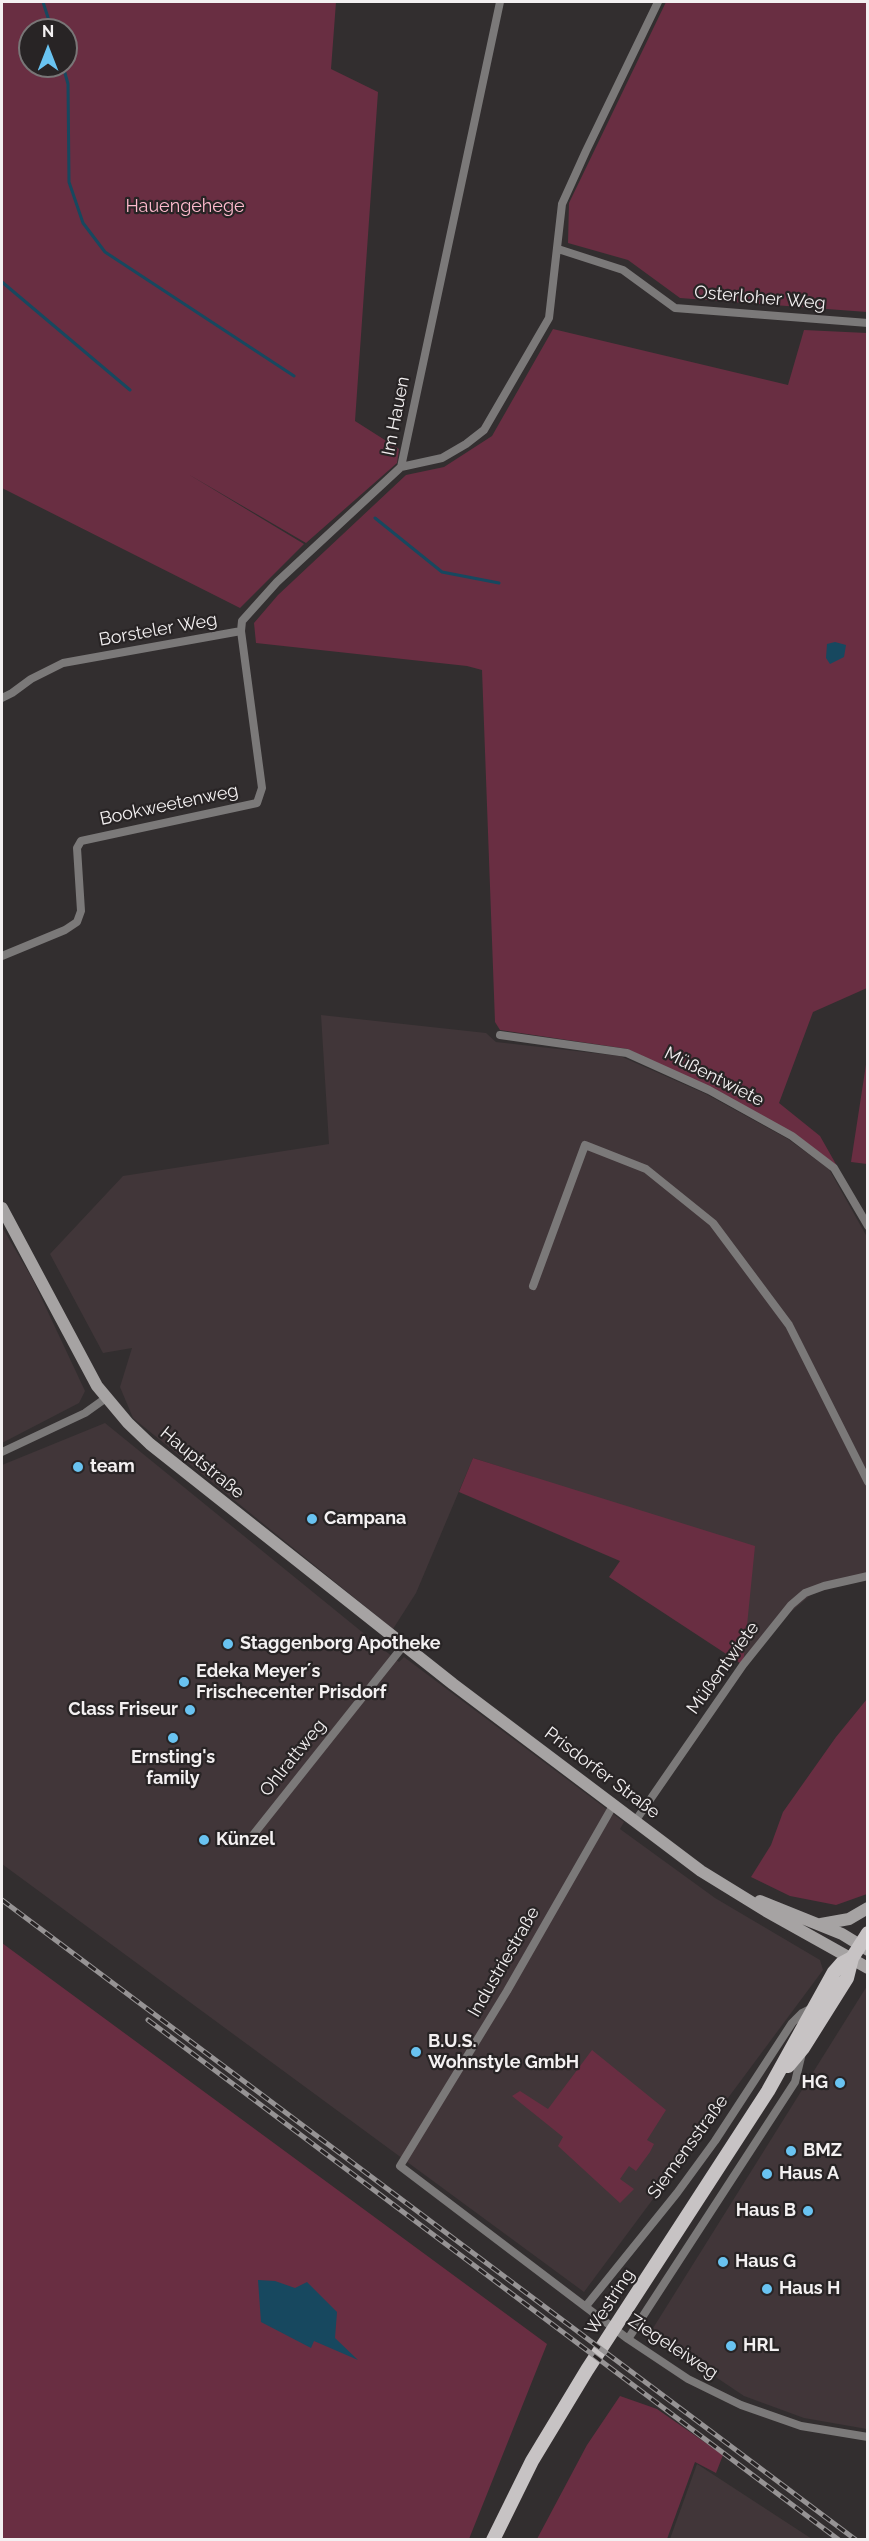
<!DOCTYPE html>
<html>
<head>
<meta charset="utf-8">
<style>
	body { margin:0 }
	#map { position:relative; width:869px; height:2541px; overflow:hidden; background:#322e2f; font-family:Raleway,sans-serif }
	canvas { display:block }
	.frame { position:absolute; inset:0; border:3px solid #f3f0f1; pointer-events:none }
	.north { position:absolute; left:18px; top:18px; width:60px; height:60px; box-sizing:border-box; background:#282425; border:2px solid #797677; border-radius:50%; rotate:0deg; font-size:16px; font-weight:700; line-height:24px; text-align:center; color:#f3f0f1 }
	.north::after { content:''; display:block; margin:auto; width:21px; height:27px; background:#69c3f1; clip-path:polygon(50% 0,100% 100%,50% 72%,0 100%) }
</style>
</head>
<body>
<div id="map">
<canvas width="869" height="2541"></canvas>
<div class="frame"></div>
<div class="north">N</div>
</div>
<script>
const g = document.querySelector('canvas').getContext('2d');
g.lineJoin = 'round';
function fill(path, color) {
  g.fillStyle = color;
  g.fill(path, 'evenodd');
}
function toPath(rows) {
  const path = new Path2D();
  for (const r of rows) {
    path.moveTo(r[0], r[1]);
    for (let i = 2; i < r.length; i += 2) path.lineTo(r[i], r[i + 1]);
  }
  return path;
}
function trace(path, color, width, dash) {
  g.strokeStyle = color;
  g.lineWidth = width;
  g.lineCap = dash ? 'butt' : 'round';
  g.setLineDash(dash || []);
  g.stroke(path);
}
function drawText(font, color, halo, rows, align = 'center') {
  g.font = font + ' Raleway,sans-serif';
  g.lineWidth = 4.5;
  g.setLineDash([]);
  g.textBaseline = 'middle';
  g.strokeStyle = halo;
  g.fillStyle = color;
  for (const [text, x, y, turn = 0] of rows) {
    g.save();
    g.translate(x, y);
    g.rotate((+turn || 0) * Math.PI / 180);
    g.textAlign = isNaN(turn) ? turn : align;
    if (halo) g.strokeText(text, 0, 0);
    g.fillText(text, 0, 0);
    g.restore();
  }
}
const built = toPath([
	[321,1015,486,1033,496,1042,620,1056,706,1094,788,1139,829,1169,867,1237,867,1573,813,1593,773,1627,743,1665,533,1477,473,1458,416,1593,393,1629,133,1418,120,1387,132,1348,103,1353,50,1254,123,1176,329,1144],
	[2,1227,32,1278,85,1391,79,1403,2,1443],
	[105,1423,399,1662,404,1657,624,1822,620,1829,715,1898,820,1960,823,1970,584,2292,2,1864,2,1465],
	[867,1986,867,2429,804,2418,744,2396,650,2333],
	[697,2464,812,2539,670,2539]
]);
const green = toPath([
	[2,2,336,2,331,69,378,92,355,421,399,449,397,463,306,543,188,474,304,544,240,608,2,488],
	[30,30,66,30,66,66,30,66],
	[666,2,867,2,867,312,680,298,628,260,568,243,569,203],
	[553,329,788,385,804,330,867,333,867,988,813,1012,779,1103,820,1136,837,1166,793,1133,628,1049,500,1030,495,1022,482,670,467,666,256,643,254,623,278,595,406,475,444,467,492,436],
	[867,1058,867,1164,851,1162],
	[473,1458,755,1546,743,1665,609,1577,620,1561,459,1492],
	[867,1699,867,1894,836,1905,790,1896,751,1877,771,1845,783,1812,836,1737],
	[2,1943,547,2344,469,2539,2,2539],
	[592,2050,666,2110,647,2140,654,2144,650,2152,636,2171,629,2166,620,2179,634,2189,620,2203,558,2146,563,2137,512,2096,520,2091,548,2109],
	[620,2396,657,2409,723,2455,716,2473,695,2462,667,2539,537,2539,587,2445]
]);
const water = toPath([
	[835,642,846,645,844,657,830,664,826,658,827,644],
	[258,2280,275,2281,295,2288,307,2282,337,2312,335,2338,358,2360,314,2341,311,2348,261,2322]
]);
const stream = toPath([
	[43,2,52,30],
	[63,66,68,84,69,182,83,223,105,252,294,376],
	[2,282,130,390],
	[375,518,442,572,499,583]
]);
const street = toPath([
	[500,2,401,467,442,458,466,444,484,430,549,318,562,204,586,151,658,2],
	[558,249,623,270,675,308,868,323],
	[2,698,12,693,31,679,63,663,241,631,242,621,277,582,401,467],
	[2,956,65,930,77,922,81,911,77,848,81,841,257,803,262,788,241,631],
	[500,1035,627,1053,709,1090,792,1136,834,1168,868,1226],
	[533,1286,585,1145,646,1169,713,1223,789,1325,868,1482],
	[2,1452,85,1413,106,1398],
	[614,1804,507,1991,400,2166,628,2339,688,2379,741,2405,801,2426,868,2437],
	[636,1820,743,1665,791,1605,805,1593,824,1586,868,1576],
	[253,1835,404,1645],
	[586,2306,677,2193,715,2141,792,2023,802,2013,814,2007],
	[628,2339,795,2082,802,2053]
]);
const secondary = toPath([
	[2,1208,97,1386,128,1423,150,1444,453,1684,701,1871,766,1911,868,1968],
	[760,1901,842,1934,868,1950],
	[821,1924,849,1919,868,1908]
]);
const primary = toPath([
	[788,2066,803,2048,847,1978,852,1958,868,1933],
	[493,2540,532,2461,587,2370,768,2091,834,1972,841,1964,852,1958]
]);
const rail = toPath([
	[2,1900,856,2540],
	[148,2020,839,2540]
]);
const markers = [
	[78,1467,6,"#69c3f1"],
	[312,1519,6,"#69c3f1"],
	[228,1644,6,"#69c3f1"],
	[184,1682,6,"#69c3f1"],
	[190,1710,6,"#69c3f1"],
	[173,1738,6,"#69c3f1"],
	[204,1840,6,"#69c3f1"],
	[416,2052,6,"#69c3f1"],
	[840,2083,6,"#69c3f1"],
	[791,2151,6,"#69c3f1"],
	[767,2174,6,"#69c3f1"],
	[808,2211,6,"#69c3f1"],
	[723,2262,6,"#69c3f1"],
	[767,2289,6,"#69c3f1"],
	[731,2346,6,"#69c3f1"]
];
const parkNames = [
	["Hauengehege",185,207]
];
const streetNames = [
	["Osterloher Weg",760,298,5],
	["Im Hauen",396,416,-79],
	["Borsteler Weg",158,630,-10],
	["Bookweetenweg",169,805,-12],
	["Müßentwiete",714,1077,27],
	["Hauptstraße",202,1463,39],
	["Müßentwiete",723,1668,-54],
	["Ohlrattweg",293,1758,-51],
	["Prisdorfer Straße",602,1773,37],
	["Industriestraße",504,1962,-60],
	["Siemensstraße",688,2147,-54],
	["Westring",610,2302,-57],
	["Ziegeleiweg",673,2347,33]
];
const poiNames = [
	["team",90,1467],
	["Campana",324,1519],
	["Staggenborg Apotheke",240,1644],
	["Edeka Meyer´s",196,1672],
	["Frischecenter Prisdorf",196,1693],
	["Class Friseur",178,1710,"right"],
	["Ernsting's",173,1758,"center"],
	["family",173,1779,"center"],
	["Künzel",216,1840],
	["B.U.S.",428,2042],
	["Wohnstyle GmbH",428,2063],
	["HG",828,2083,"right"],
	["BMZ",803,2151],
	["Haus A",779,2174],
	["Haus B",796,2211,"right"],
	["Haus G",735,2262],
	["Haus H",779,2289],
	["HRL",743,2346]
];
fill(built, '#413639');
fill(green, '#692e42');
fill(water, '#17485f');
trace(stream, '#17485f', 3);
trace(street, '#7b7979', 8);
trace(secondary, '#a6a3a3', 12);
trace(primary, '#c7c3c4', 14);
trace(rail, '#969394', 5);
trace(rail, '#282425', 3, [9]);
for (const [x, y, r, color] of markers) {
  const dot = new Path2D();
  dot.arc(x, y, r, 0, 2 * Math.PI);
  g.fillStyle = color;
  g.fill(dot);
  trace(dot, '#282425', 2);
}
drawText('18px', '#febacd', '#282425', parkNames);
drawText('18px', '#f3f0f1', '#282425', streetNames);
drawText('bold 18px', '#f3f0f1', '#282425', poiNames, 'left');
</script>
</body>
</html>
